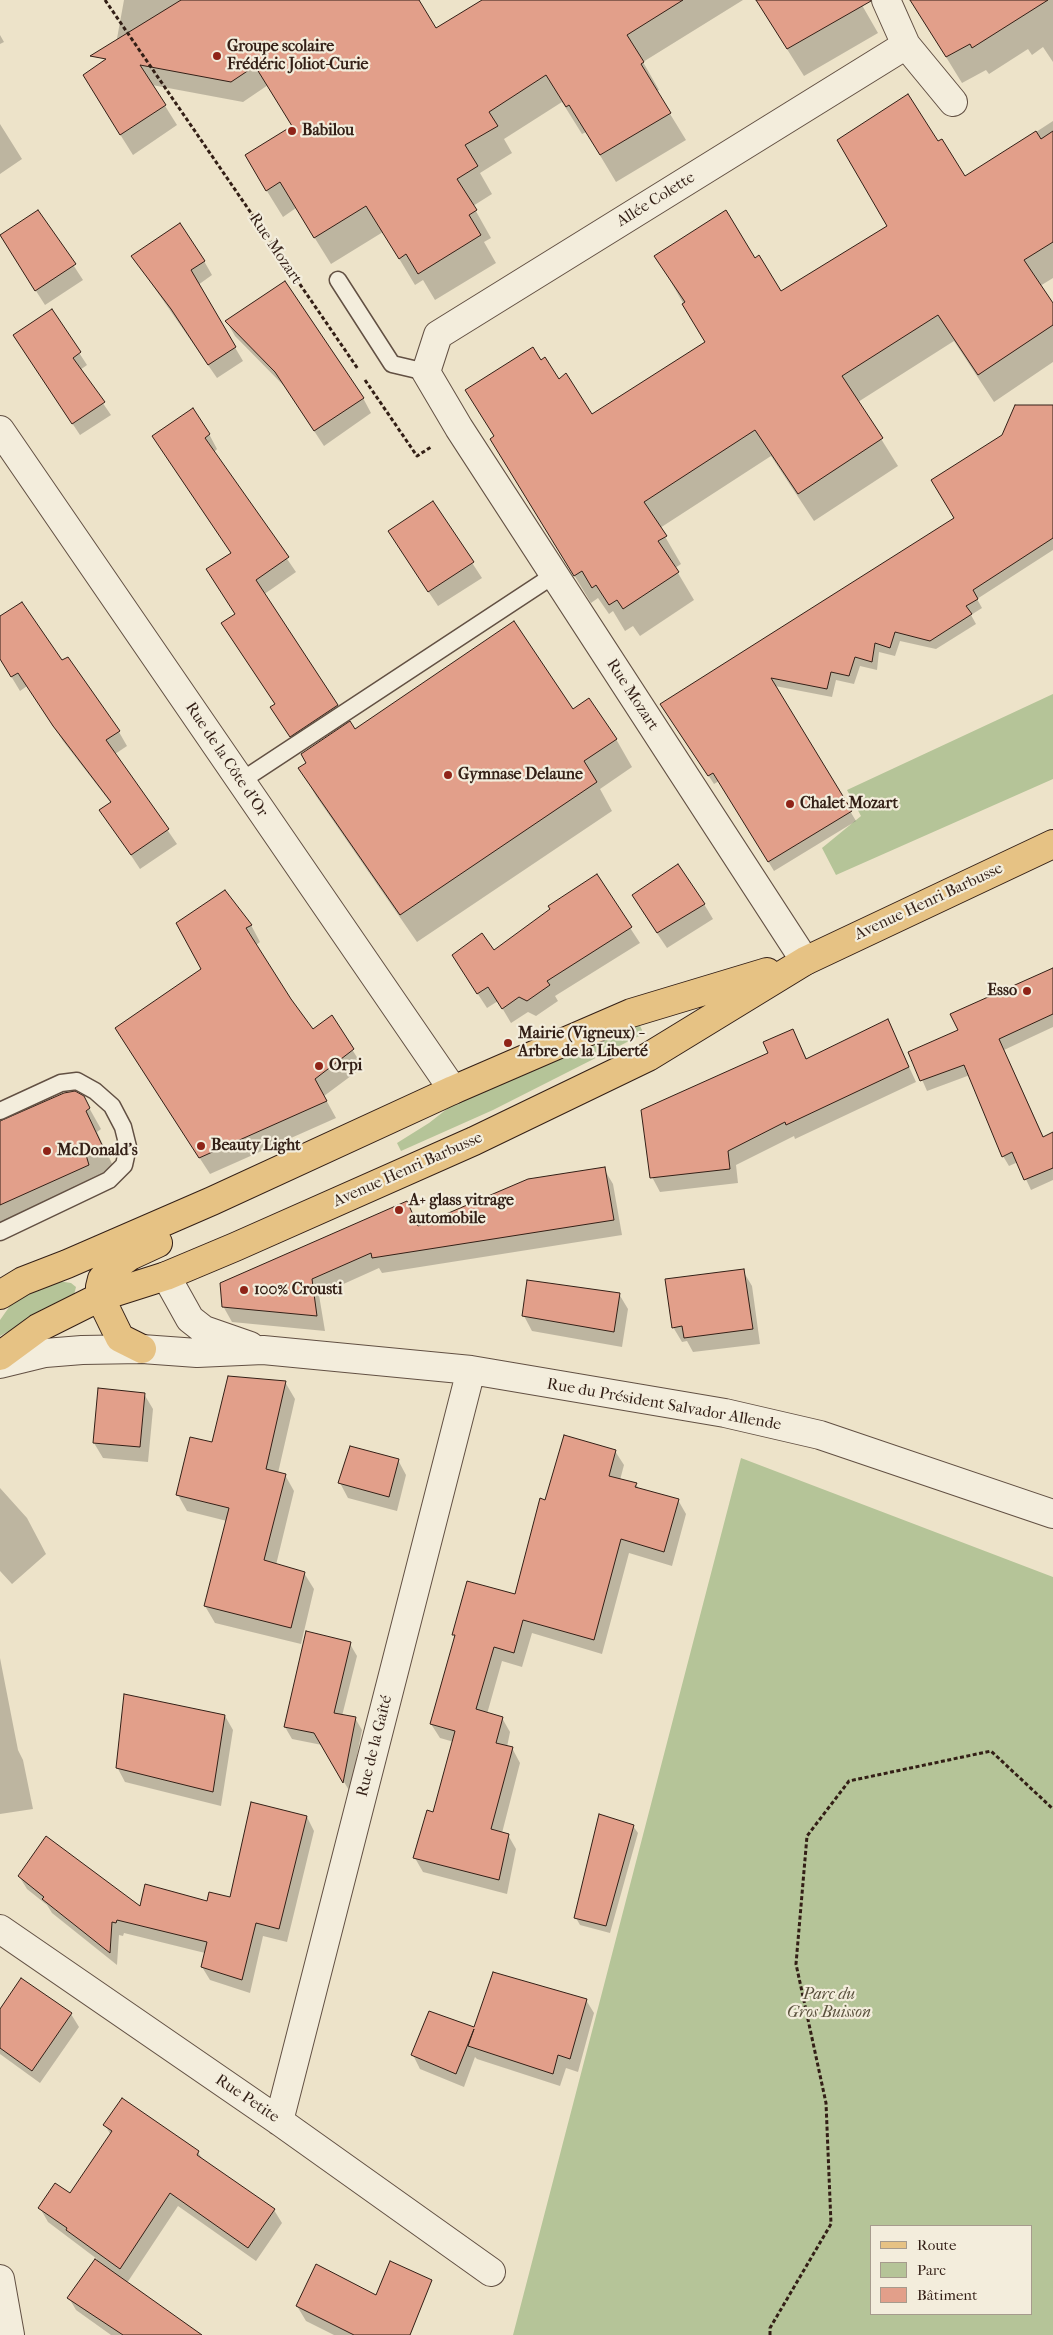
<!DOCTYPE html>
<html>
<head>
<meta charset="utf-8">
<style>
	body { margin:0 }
	#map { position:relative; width:1053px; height:2335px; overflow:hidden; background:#ede3c9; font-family:"IM FELL French Canon",serif }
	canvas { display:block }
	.legend { position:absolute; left:870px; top:2225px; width:162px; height:90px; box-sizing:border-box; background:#f3eddc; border:1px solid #a69b8d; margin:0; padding:6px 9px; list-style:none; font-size:15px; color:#331f16 }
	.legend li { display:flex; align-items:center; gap:10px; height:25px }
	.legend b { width:25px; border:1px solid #a69b8d }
</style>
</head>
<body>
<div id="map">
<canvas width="1053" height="2335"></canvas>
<ul class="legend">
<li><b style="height:6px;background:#e6c284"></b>Route</li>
<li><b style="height:14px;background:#b5c498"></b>Parc</li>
<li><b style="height:14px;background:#e29f8a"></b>Bâtiment</li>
</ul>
</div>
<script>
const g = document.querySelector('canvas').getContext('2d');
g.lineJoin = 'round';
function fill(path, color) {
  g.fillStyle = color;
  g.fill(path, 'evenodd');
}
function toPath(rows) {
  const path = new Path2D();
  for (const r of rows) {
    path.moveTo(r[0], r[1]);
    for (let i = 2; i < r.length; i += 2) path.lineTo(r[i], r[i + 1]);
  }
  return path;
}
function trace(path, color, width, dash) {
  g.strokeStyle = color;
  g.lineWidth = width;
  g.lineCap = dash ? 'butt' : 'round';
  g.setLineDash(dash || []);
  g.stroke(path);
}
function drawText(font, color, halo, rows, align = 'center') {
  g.font = font + ' "IM FELL French Canon",serif';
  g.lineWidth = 4.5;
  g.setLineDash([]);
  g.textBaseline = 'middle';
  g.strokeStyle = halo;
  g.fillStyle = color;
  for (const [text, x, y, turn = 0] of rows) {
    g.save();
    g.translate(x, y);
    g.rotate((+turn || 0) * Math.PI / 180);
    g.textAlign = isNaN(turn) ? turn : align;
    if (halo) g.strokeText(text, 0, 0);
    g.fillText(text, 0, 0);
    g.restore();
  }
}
const green = toPath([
	[1053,694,1053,779,836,875,822,848,861,816,847,790],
	[635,1025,640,1026,642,1030,642,1035,637,1037,493,1110,401,1151,397,1143,429,1123,461,1098],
	[58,1281,71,1283,76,1287,74,1295,0,1336,0,1320,12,1303,21,1296],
	[741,1458,1053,1577,1053,2335,513,2335],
	[872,2226,1032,2226,1032,2314,872,2314]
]);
const shadow = toPath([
	[124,0,417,0,436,30,484,0,743,0,643,62,659,90,656,91,686,140,616,182,586,132,582,134,562,102,504,139,512,153,480,173,492,194,473,206,491,238,484,242,496,263,435,300,423,280,415,285,383,232,331,264,296,208,283,217,262,183,293,127,268,85,243,102,152,85,177,125,133,155,96,96,114,55],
	[756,0,859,0,878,33,804,76],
	[911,0,1053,0,1053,62,1043,47,1032,55,1028,49,989,74,986,70,962,83],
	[0,35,4,42,0,44],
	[1053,121,1053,278,1040,286,1053,306,1053,362,994,402,954,341,858,402,898,466,814,521,771,456,660,528,681,564,675,568,694,600,640,636,633,626,625,631,613,611,609,614,598,598,591,603,508,466,495,437,483,418,541,361,591,416,706,343,656,256,755,260,781,293,889,227,938,143,965,178],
	[0,124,22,159,0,174],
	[38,211,83,280,45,305,1,236],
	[133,257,204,261,212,275,198,285,243,361,217,378],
	[52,311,87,365,80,370,111,415,80,435,22,348],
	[227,322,363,398,371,413,324,446,285,387,235,336],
	[1053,406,1053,550,977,599,982,608,971,615,976,624,936,649,900,641,895,656,879,652,877,670,860,666,854,684,836,680,832,697,775,686,856,821,774,871,719,781,714,784,667,713,956,518],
	[209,434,217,449,214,452,296,572,263,595,346,720,299,751,271,707,276,705,223,624,236,615,232,554,162,450],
	[432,502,482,578,438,606,398,546],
	[0,618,62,662,119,732,127,746,115,754,177,844,140,869,101,810,111,803,63,741,27,686,20,691,0,658],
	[573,711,616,739,632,767,600,789,612,811,417,942,316,796,300,768,355,731],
	[596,876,640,943,555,996,558,1001,536,1016,528,1012,511,1023,498,1001,487,1008,453,956,494,952],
	[704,904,713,919,667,948,642,911],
	[178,924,251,925,260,942,256,945,290,1000,312,1030,332,1017,363,1067,324,1096,336,1118,210,1174,127,1046,203,970],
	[1053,969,1053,1027,1004,1050,1044,1138,1053,1134,1053,1180,1031,1190,1018,1162,1009,1166,1003,1156,970,1075,927,1091,910,1052,959,1031],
	[888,1021,916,1082,795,1139,794,1136,736,1165,738,1183,660,1192,652,1177,793,1030,807,1059],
	[83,1097,101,1129,97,1132,114,1168,97,1176,100,1185,0,1230,0,1122],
	[604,1169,613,1184,622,1235,382,1273,379,1268,319,1295,325,1331,232,1322,223,1306,407,1202,419,1227],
	[743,1271,752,1286,760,1344,693,1352,687,1341,682,1342,673,1327],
	[619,1294,628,1309,622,1347,532,1331,524,1316],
	[285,1382,295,1399,278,1473,285,1475,294,1491,276,1565,304,1573,314,1589,301,1644,215,1623,205,1606,227,1521,187,1511,178,1495,213,1443],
	[144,1394,153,1409,148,1462,103,1458,94,1443],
	[615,1451,624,1465,620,1480,636,1484,639,1489,678,1500,686,1514,672,1566,629,1553,602,1654,532,1633,522,1667,502,1661,487,1714,502,1718,510,1732,507,1747,512,1748,520,1763,502,1833,508,1835,516,1849,507,1894,423,1872,415,1858,434,1814,454,1742,440,1738,431,1724,455,1637,454,1634,516,1595,546,1502],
	[398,1460,406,1475,397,1511,348,1498,340,1483],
	[0,1488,27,1518,46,1554,12,1584,0,1571],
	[350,1644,357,1656,342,1716,355,1718,362,1730,350,1792,322,1745,292,1739,285,1727],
	[0,1658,18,1750,23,1760,33,1809,0,1814],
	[225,1716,233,1730,221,1806,125,1782,117,1767],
	[307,1817,314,1831,287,1942,263,1936,250,1993,210,1980,202,1967,205,1953,124,1933,123,1936,119,1935,117,1965,52,1913,47,1905,27,1889,19,1876,141,1908,208,1903,231,1899],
	[633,1826,638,1833,610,1933,580,1925,576,1918],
	[586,2000,594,2013,578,2072,566,2068,560,2086,477,2059,475,2057,464,2087,420,2069,413,2055,430,2012,475,2029],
	[0,2011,71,2014,79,2027,40,2083,0,2054],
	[105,2125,198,2152,204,2162,274,2210,282,2223,256,2261,178,2206,127,2283,196,2335,111,2335,76,2310,69,2298,97,2259,48,2222,40,2208,70,2195,111,2135],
	[297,2306,361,2335,334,2335,306,2321]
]);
const building = toPath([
	[181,0,419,0,436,28,482,0,683,0,627,35,644,62,641,64,671,113,600,155,569,105,566,107,546,75,489,112,498,126,465,145,478,166,457,179,477,210,469,215,481,235,418,274,406,254,399,259,366,206,314,238,280,182,266,191,245,155,292,126,255,66,231,82,140,65,166,105,120,135,83,75,106,59,90,56,181,0],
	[756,0,871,0,871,1,787,49,756,0],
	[910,0,1048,0,972,48,970,44,946,57,910,0],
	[908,94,938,141,942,139,965,176,1036,131,1041,139,1053,131,1053,242,1024,260,1053,303,1053,325,978,375,938,315,842,376,883,438,798,494,755,430,644,502,667,536,658,541,679,572,623,609,617,600,609,605,596,585,592,588,582,571,574,576,490,439,494,436,465,390,533,347,541,360,545,357,559,379,566,373,592,414,705,342,682,304,685,302,654,256,726,210,755,258,759,255,781,291,887,226,837,140,908,94],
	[38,210,76,264,35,291,0,235,38,210],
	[180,223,205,261,191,270,236,347,208,365,171,309,131,256,180,223],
	[285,281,364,398,314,431,275,372,225,321,285,281],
	[52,309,81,352,73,358,105,402,72,424,13,335,52,309],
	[1015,405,1053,405,1053,538,973,590,978,599,966,606,972,614,930,641,895,632,890,648,875,643,872,662,855,657,849,676,831,672,827,689,771,678,852,811,768,862,713,773,708,776,660,704,954,518,931,480,1002,435,1015,405],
	[193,408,210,434,205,438,289,557,256,580,338,705,290,737,270,707,275,704,221,623,235,614,206,569,231,553,152,436,193,408],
	[433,501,474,562,428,592,388,531,433,501],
	[22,602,62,660,68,657,120,731,106,740,169,829,131,855,99,810,111,802,53,726,18,673,11,677,0,659,0,616,22,602],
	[514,621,573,709,589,698,617,739,584,761,597,782,400,915,298,768,306,763,301,754,350,721,355,729,514,621],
	[678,864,705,904,657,933,632,895,678,864],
	[597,874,632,927,547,981,550,985,527,1001,519,997,502,1009,488,987,477,994,452,955,482,933,494,950,550,909,548,906,597,874],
	[225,890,252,925,246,928,291,999,313,1029,332,1015,354,1049,315,1079,327,1101,199,1158,115,1028,201,969,176,923,225,890],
	[1053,968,1053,1014,999,1039,1043,1137,1053,1132,1053,1168,1024,1180,1012,1152,1002,1157,964,1065,920,1081,908,1052,958,1030,950,1014,1053,968],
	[888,1019,909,1067,786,1125,785,1122,728,1151,730,1169,650,1178,641,1110,768,1053,763,1042,793,1029,806,1059,888,1019],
	[75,1091,84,1096,90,1108,86,1111,103,1147,86,1155,89,1165,0,1205,0,1121,64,1093,75,1091],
	[605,1167,614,1220,372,1258,371,1253,312,1279,317,1316,222,1307,220,1283,407,1201,418,1226,528,1179,605,1167],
	[744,1269,753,1329,684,1338,682,1326,672,1328,665,1279,744,1269],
	[527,1280,620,1293,614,1332,522,1316,527,1280],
	[228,1376,286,1381,266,1469,286,1474,264,1560,305,1572,291,1628,204,1606,229,1508,176,1495,190,1437,212,1442,228,1376],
	[98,1388,145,1393,140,1447,93,1443,98,1388],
	[564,1435,616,1450,609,1476,637,1483,635,1487,679,1499,664,1552,621,1539,594,1640,523,1620,514,1653,494,1647,476,1709,503,1717,496,1743,513,1747,491,1829,509,1834,499,1880,413,1858,427,1810,433,1812,455,1731,430,1724,455,1635,452,1635,467,1581,515,1594,540,1498,545,1500,564,1435],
	[350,1446,399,1459,389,1497,338,1483,350,1446],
	[306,1631,351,1642,334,1713,356,1717,343,1783,314,1733,284,1727,306,1631],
	[124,1694,225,1715,213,1792,116,1768,124,1694],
	[251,1802,307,1816,279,1929,256,1923,242,1980,201,1967,207,1942,117,1920,116,1923,112,1922,110,1953,42,1899,44,1897,18,1876,46,1836,140,1906,145,1884,207,1901,209,1892,230,1897,251,1802],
	[599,1814,634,1825,606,1926,574,1918,599,1814],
	[493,1972,587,1999,570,2059,558,2055,553,2074,468,2046,474,2029,456,2074,411,2055,429,2011,474,2027,493,1972],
	[21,1978,72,2013,32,2071,0,2048,0,2009,21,1978],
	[122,2098,199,2151,197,2155,275,2209,248,2248,170,2193,120,2269,66,2230,67,2228,38,2208,55,2183,70,2193,112,2131,103,2125,122,2098],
	[95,2259,202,2335,123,2335,67,2298,95,2259],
	[390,2261,432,2280,410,2335,354,2335,296,2306,316,2264,376,2295,390,2261]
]);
const path = toPath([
	[105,0,358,369],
	[365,380,417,456,431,447],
	[770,2335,770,2328,831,2224,826,2103,796,1964,807,1836,849,1781,991,1751,1053,1809]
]);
const service = toPath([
	[338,280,392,364,426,372],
	[241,781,554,575],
	[0,1111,61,1083,77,1081,95,1091,112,1106,123,1127,128,1147,124,1165,109,1180,0,1232]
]);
const minor = toPath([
	[886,0,906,45,953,102],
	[0,430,453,1090],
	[805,961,459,428,426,372,438,335,906,45],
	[166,1276,190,1319,204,1330,250,1346],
	[0,1364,45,1353,82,1350,142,1349,197,1353,263,1350,471,1370,725,1413,820,1435,1053,1514],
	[0,1929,279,2121,491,2272],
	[279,2121,471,1370],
	[0,2279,10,2335]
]);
const primary = toPath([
	[0,1295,23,1281,67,1264,212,1201,453,1090,631,1013,767,972],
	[142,1349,120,1338,100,1297,100,1287,102,1279,108,1272,130,1256,158,1243],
	[0,1356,38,1328,100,1297,166,1276,235,1247,474,1141,648,1057,805,961,1053,844]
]);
const markers = [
	[217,56,5,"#8f2418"],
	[292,131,5,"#8f2418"],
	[448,775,5,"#8f2418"],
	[790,804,5,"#8f2418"],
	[1027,991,5,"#8f2418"],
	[508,1043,5,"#8f2418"],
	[319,1066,5,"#8f2418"],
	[201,1146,5,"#8f2418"],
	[47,1151,5,"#8f2418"],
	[399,1210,5,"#8f2418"],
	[244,1290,5,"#8f2418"]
];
const poiNames = [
	["Groupe scolaire",227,47],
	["Frédéric Joliot-Curie",227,65],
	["Babilou",302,131],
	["Gymnase Delaune",458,775],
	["Chalet Mozart",800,804],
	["Esso",1017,991,"right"],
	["Mairie (Vigneux) -",518,1034],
	["Arbre de la Liberté",518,1052],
	["Orpi",329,1066],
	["Beauty Light",211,1146],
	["McDonald's",57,1151],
	["A+ glass vitrage",409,1201],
	["automobile",409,1219],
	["100% Crousti",254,1290]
];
const streetNames = [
	["Allée Colette",656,200,-32],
	["Rue Mozart",275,249,56],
	["Rue Mozart",632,695,57],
	["Rue de la Côte d'Or",226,760,56],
	["Avenue Henri Barbusse",929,902,-25],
	["Avenue Henri Barbusse",408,1170,-24],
	["Rue du Président Salvador Allende",664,1405,10],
	["Rue de la Gaîté",375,1746,-76],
	["Rue Petite",247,2099,34]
];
const parkNames = [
	["Parc du",829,1995],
	["Gros Buisson",829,2013]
];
fill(green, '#b5c498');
fill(shadow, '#0003');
fill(building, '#e29f8a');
trace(building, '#331f16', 1);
trace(service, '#625043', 19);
trace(minor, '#625043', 30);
trace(primary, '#331f16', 30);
trace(path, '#331f16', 3, [4, 2.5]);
trace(service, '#f3eddc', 16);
trace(minor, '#f3eddc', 28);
trace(primary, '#e6c284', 28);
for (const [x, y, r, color] of markers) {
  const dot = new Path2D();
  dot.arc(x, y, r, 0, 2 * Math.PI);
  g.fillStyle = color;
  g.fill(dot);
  trace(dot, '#f3eddc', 2);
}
drawText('bold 16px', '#331f16', '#f3eddc', poiNames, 'left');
drawText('16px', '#331f16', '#f3eddc', streetNames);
drawText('italic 16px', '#5a513d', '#f3eddc', parkNames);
</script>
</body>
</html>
